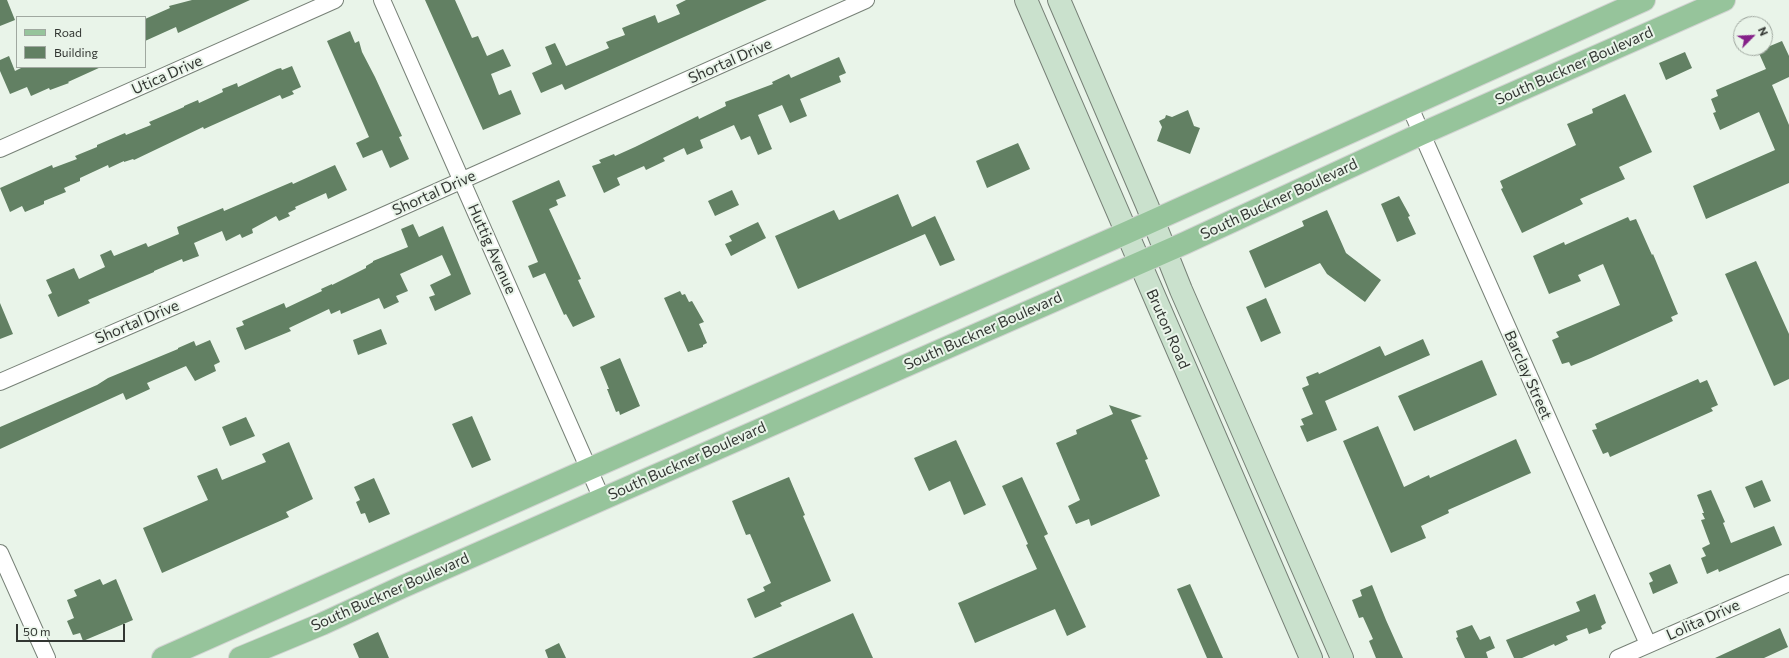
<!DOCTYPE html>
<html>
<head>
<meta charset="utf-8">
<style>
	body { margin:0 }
	#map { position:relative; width:1789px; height:658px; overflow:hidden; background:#e9f4e9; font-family:Commissioner,sans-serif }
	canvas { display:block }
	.legend { position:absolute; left:16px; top:16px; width:130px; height:52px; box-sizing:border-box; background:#e9f4e9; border:1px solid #a0a8a0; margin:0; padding:5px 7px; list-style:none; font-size:12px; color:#323632 }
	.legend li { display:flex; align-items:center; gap:8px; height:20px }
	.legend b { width:20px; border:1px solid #a0a8a0 }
	.north { position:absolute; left:1733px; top:16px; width:40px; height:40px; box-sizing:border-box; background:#e9f4e9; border:1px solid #a0a8a0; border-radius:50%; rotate:66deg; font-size:11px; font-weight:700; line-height:16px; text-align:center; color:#323632 }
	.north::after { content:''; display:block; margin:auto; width:14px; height:18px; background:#852189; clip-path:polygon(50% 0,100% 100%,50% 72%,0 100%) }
	.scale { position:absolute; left:16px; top:624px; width:109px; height:18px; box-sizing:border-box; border:2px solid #323632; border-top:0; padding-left:5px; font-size:12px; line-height:14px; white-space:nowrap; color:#323632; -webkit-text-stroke:3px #e9f4e9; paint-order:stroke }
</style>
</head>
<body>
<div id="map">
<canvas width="1789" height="658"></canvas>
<ul class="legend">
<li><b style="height:5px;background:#96c49b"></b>Road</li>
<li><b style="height:11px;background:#628063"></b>Building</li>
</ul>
<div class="north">N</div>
<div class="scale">50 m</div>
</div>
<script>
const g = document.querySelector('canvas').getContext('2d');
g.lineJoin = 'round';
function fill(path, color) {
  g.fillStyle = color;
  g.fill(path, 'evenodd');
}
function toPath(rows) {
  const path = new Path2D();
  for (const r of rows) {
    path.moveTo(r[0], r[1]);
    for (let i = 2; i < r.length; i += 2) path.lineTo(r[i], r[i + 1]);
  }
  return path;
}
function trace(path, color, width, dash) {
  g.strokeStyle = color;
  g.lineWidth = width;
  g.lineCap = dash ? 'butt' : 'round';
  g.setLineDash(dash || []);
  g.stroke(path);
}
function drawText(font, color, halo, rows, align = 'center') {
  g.font = font + ' Commissioner,sans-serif';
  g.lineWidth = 4;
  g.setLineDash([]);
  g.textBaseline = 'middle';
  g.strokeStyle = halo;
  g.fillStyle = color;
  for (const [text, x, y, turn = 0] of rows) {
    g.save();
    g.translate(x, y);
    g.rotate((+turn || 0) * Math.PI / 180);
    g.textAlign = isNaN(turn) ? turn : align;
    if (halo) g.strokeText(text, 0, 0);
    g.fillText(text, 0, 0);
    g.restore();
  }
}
const building = toPath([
	[0,0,7,0,15,20,0,26],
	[192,0,250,0,178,33,176,27,145,41,145,19,170,8,169,6],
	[425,0,455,0,472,38,478,36,487,56,503,49,511,66,491,74,499,95,511,90,521,114,483,130],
	[686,0,767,0,565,90,562,84,541,93,532,73,552,64,545,47,555,43,566,66,609,48,606,42,625,35,622,28,655,15,658,23,680,14,676,5],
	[350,31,355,43,359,41,362,52,375,77,402,136,399,137,409,159,390,168,382,150,363,158,356,143,369,137,327,41],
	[1782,41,1789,56,1789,77,1772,85,1789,125,1789,183,1706,219,1693,186,1775,150,1759,112,1720,130,1713,113,1716,112,1711,99,1718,96,1716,90,1766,69,1758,51],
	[1685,52,1692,68,1666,80,1659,63],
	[9,56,15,71,23,67,101,67,68,82,69,83,50,90,49,88,31,96,27,87,10,94,0,71,0,60],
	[839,57,846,73,839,76,841,82,800,99,807,116,790,123,782,105,758,115,772,149,758,155,750,136,741,140,734,125,700,140,703,148,687,155,684,148,663,158,665,161,646,170,644,166,617,178,620,185,604,193,592,166,601,163,599,160,614,154,615,156,635,147,698,116,699,119,726,106,725,102,773,84,772,82,789,74,791,78],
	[292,66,301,87,292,91,294,94,282,99,280,95,204,129,203,127,134,160,133,159,124,162,124,161,109,168,108,165,80,178,80,181,64,188,66,192,44,201,44,204,25,212,22,206,10,212,0,188,52,165,53,168,77,159,75,156,97,147,97,145,125,133,126,135,151,125,149,122,184,107,184,106,198,100,199,103,223,92,222,89,237,83,238,87,277,69,281,68,282,70],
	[1625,94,1652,152,1619,167,1625,179,1580,199,1583,204,1522,233,1501,189,1503,188,1500,181,1576,145,1567,124,1593,113,1592,109],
	[1188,110,1194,126,1200,128,1190,154,1157,141,1162,127,1159,121,1165,118,1166,115,1172,117],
	[1018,143,1030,169,987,188,976,161],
	[335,165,347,190,328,199,326,193,295,207,296,209,288,213,290,216,279,221,276,216,252,229,253,233,242,238,240,234,226,241,222,231,194,243,199,256,183,262,182,259,154,271,154,272,88,300,90,303,58,317,48,295,52,293,46,280,74,268,79,279,105,267,100,255,111,250,114,256,146,243,148,247,179,234,177,227,223,208,224,211,292,182,293,184],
	[559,180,566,196,556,200,558,205,549,209,581,279,578,280,595,317,573,327,566,314,564,315,545,273,533,278,528,266,538,262,512,201],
	[732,190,739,205,715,216,708,201],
	[898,194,912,227,935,216,955,260,940,266,925,234,798,289,775,236,834,210,839,220],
	[1399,196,1410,216,1408,217,1416,234,1397,242,1381,204],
	[1327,210,1346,253,1381,280,1365,302,1327,274,1320,263,1265,288,1249,251,1304,226,1302,221],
	[1628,217,1630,221,1636,219,1652,255,1653,254,1678,314,1671,317,1673,321,1591,358,1571,366,1569,362,1562,364,1552,340,1559,337,1556,332,1620,305,1603,264,1578,275,1581,281,1549,294,1533,256,1564,242,1565,245],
	[758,222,766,238,731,256,725,244,732,241,729,236],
	[413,224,419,237,443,226,471,294,435,311,429,297,435,295,430,285,451,275,442,255,400,274,408,291,396,296,399,302,384,309,379,298,341,314,340,310,331,314,329,309,289,328,291,331,245,350,236,328,244,325,242,321,284,303,286,308,322,291,321,289,332,284,332,285,366,268,366,266,373,262,373,261,408,247,401,229],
	[1756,261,1789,334,1789,379,1774,386,1725,274],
	[680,291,682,295,685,294,689,302,692,301,704,322,699,324,707,343,703,345,703,347,688,352,664,298],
	[1266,298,1281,333,1261,342,1246,307],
	[0,303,13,334,0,339],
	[381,329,387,344,358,355,353,340],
	[1423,339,1430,355,1325,401,1337,430,1307,442,1300,426,1304,425,1301,419,1313,414,1302,388,1309,385,1306,377,1318,372,1319,374,1380,346,1385,356],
	[210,340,220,362,214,365,216,371,195,381,186,366,147,383,150,389,126,400,123,393,0,449,0,427,97,385,108,378,178,349,178,348,194,341,196,346],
	[620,358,640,406,620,415,619,411,616,412,607,389,609,389,600,367],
	[1482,360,1497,395,1414,431,1398,396],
	[1698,379,1700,383,1707,380,1718,405,1711,408,1713,411,1610,457,1608,452,1603,454,1592,430,1597,429,1595,424],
	[1109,405,1142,416,1131,420,1148,459,1145,460,1160,496,1091,526,1089,519,1076,524,1068,506,1080,500,1056,443,1077,434,1076,430,1113,414],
	[472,416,491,460,472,468,452,424],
	[246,417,255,436,230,446,222,427],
	[1378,426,1404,487,1429,475,1430,478,1516,439,1531,473,1448,510,1449,513,1421,526,1426,538,1391,553,1343,441],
	[956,440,986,505,964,515,950,481,929,491,914,458],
	[289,442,313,499,286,512,289,517,162,573,143,528,208,500,197,476,217,468,222,480,266,462,262,454],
	[789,477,805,515,803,516,831,581,780,603,782,606,755,618,747,599,765,591,763,587,771,583,750,534,746,535,732,501],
	[1022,477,1048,534,1044,536,1086,627,1067,636,1055,609,975,643,958,603,1037,569,1026,545,1028,544,1002,486],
	[374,478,390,514,369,523,365,513,361,514,356,502,360,500,354,487],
	[1762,480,1771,501,1754,508,1745,487],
	[1711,490,1725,522,1723,523,1731,543,1774,526,1782,545,1719,572,1718,569,1707,574,1701,558,1706,556,1702,548,1710,544,1701,520,1705,519,1702,513,1704,513,1697,495],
	[1670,564,1678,583,1653,594,1649,583,1653,581,1649,573],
	[100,579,103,585,116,579,133,620,83,641,80,633,73,635,67,621,74,618,67,600,77,596,74,590],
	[1190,584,1223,658,1207,658,1177,589],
	[1372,585,1386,620,1403,658,1376,658,1369,641,1373,639,1363,617,1359,618,1352,600,1362,596,1360,590],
	[1595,594,1606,623,1601,626,1602,629,1589,634,1587,628,1566,636,1568,640,1555,646,1554,644,1522,658,1514,658,1506,640,1580,611,1576,602],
	[853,613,873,658,752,658],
	[1472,625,1480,640,1490,636,1495,648,1486,652,1488,658,1465,658,1456,638,1458,637,1456,631],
	[1780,628,1788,647,1764,658,1715,658],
	[378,632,389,658,359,658,353,644],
	[559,643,566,658,548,658,545,650]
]);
const minor = toPath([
	[382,0,602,499],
	[1409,105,1648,644],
	[0,149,335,0],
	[0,382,371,221,866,0],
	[0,553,47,658],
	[1618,658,1789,583]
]);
const secondary = toPath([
	[1026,0,1311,658],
	[1059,0,1147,205,1181,290,1342,658]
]);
const primary = toPath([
	[163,658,589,469,1126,233,1644,0],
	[240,658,322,624,402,587,1185,243,1421,134,1724,0]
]);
const streetNames = [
	["Shortal Drive",730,61,-24],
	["South Buckner Boulevard",1574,66,-24],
	["Utica Drive",167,75,-24],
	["Shortal Drive",434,193,-24],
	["South Buckner Boulevard",1279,199,-25],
	["Huttig Avenue",492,249,66],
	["Shortal Drive",137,322,-23],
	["Bruton Road",1168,329,66],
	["South Buckner Boulevard",983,331,-24],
	["Barclay Street",1528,375,66],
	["South Buckner Boulevard",687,461,-24],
	["South Buckner Boulevard",390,592,-24],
	["Lolita Drive",1703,620,-24]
];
fill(building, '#628063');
trace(minor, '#778177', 18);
trace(secondary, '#778177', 24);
trace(primary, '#d2d3d2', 24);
trace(minor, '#fff', 16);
trace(secondary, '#cae1cd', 22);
trace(primary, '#96c49b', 22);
drawText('15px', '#323632', '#e9f4e9', streetNames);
</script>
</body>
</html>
